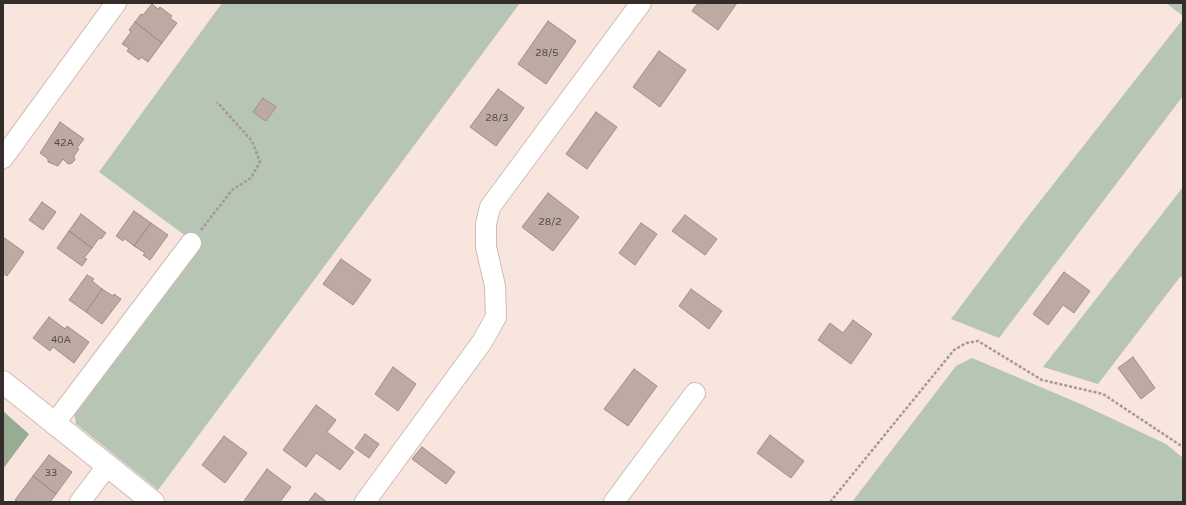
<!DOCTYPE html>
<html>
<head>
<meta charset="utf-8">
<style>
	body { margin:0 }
	#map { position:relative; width:1186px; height:505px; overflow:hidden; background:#f8e5dd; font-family:"Varela Round",sans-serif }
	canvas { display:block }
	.frame { position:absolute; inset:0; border:4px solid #352d2a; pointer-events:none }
</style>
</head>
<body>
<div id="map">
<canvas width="1186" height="505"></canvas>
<div class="frame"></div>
</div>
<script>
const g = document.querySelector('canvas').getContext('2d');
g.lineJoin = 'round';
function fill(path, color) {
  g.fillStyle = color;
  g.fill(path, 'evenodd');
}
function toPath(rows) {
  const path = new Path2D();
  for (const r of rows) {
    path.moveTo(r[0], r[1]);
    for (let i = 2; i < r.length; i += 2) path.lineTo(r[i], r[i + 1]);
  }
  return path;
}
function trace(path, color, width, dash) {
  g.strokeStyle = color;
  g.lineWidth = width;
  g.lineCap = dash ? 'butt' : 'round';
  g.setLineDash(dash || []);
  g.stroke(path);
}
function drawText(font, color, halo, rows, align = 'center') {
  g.font = font + ' "Varela Round",sans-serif';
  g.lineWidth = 3;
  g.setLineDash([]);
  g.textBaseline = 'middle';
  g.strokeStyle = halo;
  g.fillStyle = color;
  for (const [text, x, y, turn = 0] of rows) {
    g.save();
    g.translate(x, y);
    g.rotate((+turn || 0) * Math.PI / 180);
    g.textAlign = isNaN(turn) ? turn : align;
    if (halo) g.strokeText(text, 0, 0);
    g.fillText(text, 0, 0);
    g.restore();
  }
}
const green = toPath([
	[222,3,520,3,158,490,76,424,74,413,198,245,99,172],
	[1166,3,1183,3,1183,16],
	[1183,19,1183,96,999,338,951,319,1026,219],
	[1183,187,1183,277,1180,277,1098,384,1043,367],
	[972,358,1083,405,1166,444,1183,458,1183,502,852,502,956,366]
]);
const forest = toPath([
	[3,411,29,434,3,469]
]);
const building = toPath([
	[698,3,737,3,718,30,692,11,698,3],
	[152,4,158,9,160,7,172,16,170,18,177,23,162,43,135,22,141,14,143,15,152,4],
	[548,21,576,41,546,84,518,64,548,21],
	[135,22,162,43,148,62,141,57,139,60,127,51,129,48,122,44,131,32,129,30,135,22],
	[659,51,686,70,660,107,633,87,659,51],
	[498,89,524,108,496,146,470,127,498,89],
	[263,98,276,107,266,121,253,112,263,98],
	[596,112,617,127,587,169,566,154,596,112],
	[60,122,84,139,77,148,79,149,74,156,75,160,72,163,68,164,63,159,58,166,48,162,48,159,40,153,60,122],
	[548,193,579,217,553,251,522,227,548,193],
	[42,202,56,212,43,230,29,220,42,202],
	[134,211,151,223,134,246,124,238,123,241,116,236,134,211],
	[81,214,106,233,101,239,99,238,92,248,69,231,81,214],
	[685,215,717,239,705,255,672,231,685,215],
	[151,223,168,235,150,260,143,255,145,253,134,246,151,223],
	[641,223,657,234,635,265,619,253,641,223],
	[69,231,92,248,84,258,87,259,82,266,57,248,69,231],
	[3,237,24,252,7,276,3,273,3,237],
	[341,259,371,280,353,305,323,284,341,259],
	[1064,272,1090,291,1074,313,1063,305,1048,325,1033,314,1064,272],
	[87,275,94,279,92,281,102,289,86,312,69,300,87,275],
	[102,289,113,296,114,294,121,299,102,324,86,312,102,289],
	[691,289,722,311,709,329,679,306,691,289],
	[49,317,65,329,67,326,89,342,74,363,53,347,50,351,33,338,49,317],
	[853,320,872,334,851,364,818,340,830,323,843,333,853,320],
	[1133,357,1155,388,1141,399,1118,368,1133,357],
	[393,367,416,384,398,411,375,394,393,367],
	[634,369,657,386,628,426,604,409,634,369],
	[316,405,336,420,327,432,354,452,340,470,316,453,306,467,283,450,316,405],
	[365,434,379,444,369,458,355,448,365,434],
	[770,435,804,461,791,478,757,453,770,435],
	[224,436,247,453,225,483,202,465,224,436],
	[422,447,455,472,446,484,412,459,422,447],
	[49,455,72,472,56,494,33,476,49,455],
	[267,469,291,487,280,502,246,502,244,501,267,469],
	[33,476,56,494,50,502,19,502,15,500,33,476],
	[315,493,327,502,308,502,315,493]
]);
const path = toPath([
	[201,230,232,190,251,178,260,162,252,141,217,102],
	[830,502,954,350,966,343,978,341,1042,380,1103,394,1183,447]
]);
const minor = toPath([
	[3,158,116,3],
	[54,424,191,243],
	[80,502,107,466],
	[365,502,482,342,496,317,495,286,486,247,486,224,490,207,641,3],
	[614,502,695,393]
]);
const tertiary = toPath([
	[3,382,153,502]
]);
const numberNames = [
	["28/5",547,53],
	["28/3",497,118],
	["42A",64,143],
	["28/2",550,222],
	["40A",61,340],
	["33",51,473]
];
fill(green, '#b7c5b4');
fill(forest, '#98ac94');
fill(building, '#bdaaa3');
trace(building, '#a18e87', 1);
trace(minor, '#cfbcb4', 22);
trace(tertiary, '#cfbcb4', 24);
trace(path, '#a69892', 2.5, [3, 2]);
trace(minor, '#fff', 20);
trace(tertiary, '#fff', 22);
drawText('10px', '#574c48', null, numberNames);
</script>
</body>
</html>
